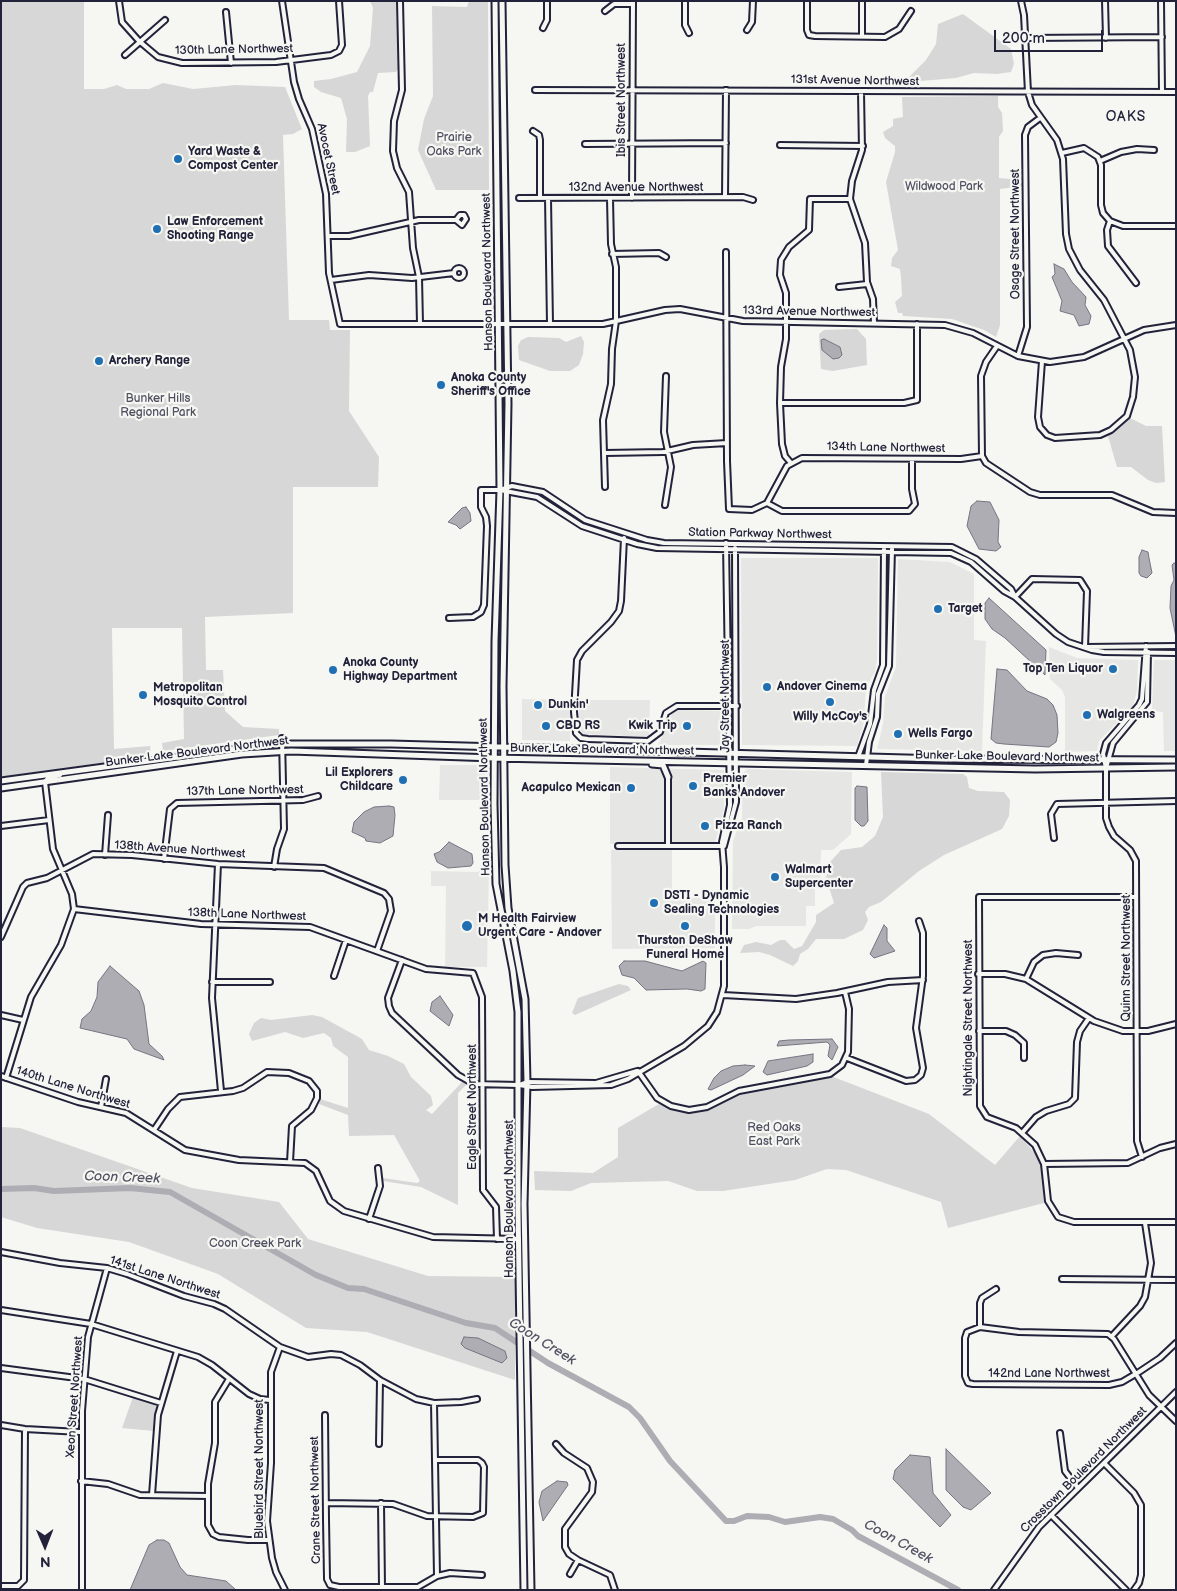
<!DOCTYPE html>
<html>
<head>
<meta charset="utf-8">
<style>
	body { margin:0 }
	#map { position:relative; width:1177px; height:1591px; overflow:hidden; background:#f6f6f2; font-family:"Balsamiq Sans",sans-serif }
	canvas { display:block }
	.frame { position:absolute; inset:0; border:2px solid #22223b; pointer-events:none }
	.north { position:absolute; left:20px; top:1521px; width:50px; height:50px; -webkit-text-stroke:4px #f6f6f2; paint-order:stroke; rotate:179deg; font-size:14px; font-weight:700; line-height:20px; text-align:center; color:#22223b }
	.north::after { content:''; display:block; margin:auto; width:18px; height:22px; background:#22223b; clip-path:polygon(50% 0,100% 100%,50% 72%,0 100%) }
	.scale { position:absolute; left:994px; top:30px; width:109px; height:22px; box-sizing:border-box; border:2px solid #22223b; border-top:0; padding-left:6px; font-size:15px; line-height:18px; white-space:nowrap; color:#22223b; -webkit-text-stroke:4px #f6f6f2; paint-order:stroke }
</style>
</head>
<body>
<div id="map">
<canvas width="1177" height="1591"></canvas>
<div class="frame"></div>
<div class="north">N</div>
<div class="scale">200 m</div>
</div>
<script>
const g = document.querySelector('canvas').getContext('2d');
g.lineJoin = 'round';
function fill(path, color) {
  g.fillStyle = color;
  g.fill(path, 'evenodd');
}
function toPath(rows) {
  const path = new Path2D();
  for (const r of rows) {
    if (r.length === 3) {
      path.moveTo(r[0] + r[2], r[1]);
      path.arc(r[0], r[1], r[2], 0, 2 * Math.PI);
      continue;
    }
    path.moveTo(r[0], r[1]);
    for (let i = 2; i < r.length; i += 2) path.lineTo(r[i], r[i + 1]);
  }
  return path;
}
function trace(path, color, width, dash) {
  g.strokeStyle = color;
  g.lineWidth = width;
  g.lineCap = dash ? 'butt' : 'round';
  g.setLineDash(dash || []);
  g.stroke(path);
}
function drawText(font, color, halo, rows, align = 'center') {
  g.font = font + ' "Balsamiq Sans",sans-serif';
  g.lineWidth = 4.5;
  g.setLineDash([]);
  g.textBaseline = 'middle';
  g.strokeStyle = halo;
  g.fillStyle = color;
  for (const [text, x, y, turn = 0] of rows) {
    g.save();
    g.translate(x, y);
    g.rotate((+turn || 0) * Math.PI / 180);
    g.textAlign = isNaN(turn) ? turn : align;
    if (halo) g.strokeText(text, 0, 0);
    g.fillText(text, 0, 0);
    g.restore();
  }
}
const built = toPath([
	[741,558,878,558,877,659,875,672,866,687,864,722,857,746,742,745],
	[898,559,950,562,974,574,974,640,986,641,982,751,877,749,883,724,885,696,896,667],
	[1049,647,1077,658,1138,660,1137,691,1133,706,1099,741,1097,751,1065,752,1065,697,1062,690,1050,679],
	[1154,660,1176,660,1176,751,1164,751,1163,712,1152,711],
	[522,699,570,700,570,741,522,740],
	[579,700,650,700,649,737,582,734,579,731],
	[677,710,722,711,722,745,658,745,672,714],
	[440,765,483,765,485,767,485,800,439,800],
	[610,767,724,770,724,809,715,843,610,844],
	[747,769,852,772,851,834,833,850,821,850,820,884,815,884,815,906,806,906,806,926,757,926,749,929,732,929,733,841,742,818,743,773],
	[672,849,672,898,715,898,715,948,612,949,611,850],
	[479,867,489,867,487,967,445,967,446,886,431,886,431,871,479,872]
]);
const green = toPath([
	[1,1,84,1,84,89,104,89,117,85,126,89,149,89,163,83,193,89,236,85,285,87,302,129,293,134,283,135,289,320,329,320,330,330,350,330,349,411,379,457,378,487,293,487,293,613,205,617,206,670,223,670,225,711,243,727,279,729,279,735,163,751,162,743,184,739,182,628,112,628,114,749,150,746,151,756,1,777],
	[370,1,397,1,398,69,396,72,378,73,373,92,370,92,368,96,370,146,355,152,346,152,347,119,341,98,321,92,314,87,314,81,331,79,357,72,370,46,373,8],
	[469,1,488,1,489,190,436,190,418,150,424,119,433,96,432,6,467,7],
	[963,14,1011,49,1014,64,1011,72,997,74,974,73,956,78,909,82,907,79,926,60,936,44,938,24],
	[998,96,998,107,1002,113,1003,131,999,137,999,178,1023,180,1023,186,1000,189,1000,325,996,337,984,330,952,319,903,316,902,313,898,313,895,302,902,296,901,277,900,269,891,266,892,258,898,250,886,182,895,152,895,146,885,138,883,132,893,126,893,119,903,117,902,97],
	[857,329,866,339,867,365,833,371,821,369,819,334,824,330],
	[581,336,584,342,583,354,579,365,570,371,550,371,519,360,518,346,521,340,528,337,559,338,566,342],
	[1130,418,1146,426,1162,426,1165,482,1156,483,1148,480,1131,467,1117,467,1108,436],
	[881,772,963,774,967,777,969,788,978,791,1004,792,1010,800,1009,816,1002,829,944,855,919,871,881,902,869,907,865,912,868,920,863,930,844,939,816,939,808,949,800,954,798,961,793,966,770,955,759,952,740,953,744,945,756,942,771,945,780,940,785,940,794,949,802,946,816,922,816,915,834,903,826,878,830,862,841,850,862,847,875,836,883,817],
	[619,984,628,986,631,990,575,1015,572,1013,578,998],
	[312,1015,322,1017,362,1039,369,1050,388,1056,404,1064,411,1077,431,1096,433,1105,426,1110,432,1114,463,1081,467,1084,458,1093,458,1205,421,1187,383,1181,383,1178,417,1183,420,1181,394,1135,349,1136,348,1115,319,1104,320,1099,348,1108,348,1057,333,1046,331,1038,324,1033,303,1038,285,1032,252,1041,249,1034,254,1023,261,1018,271,1020],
	[831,1076,929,1114,995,1165,1020,1136,1038,1157,1042,1169,1044,1203,948,1228,941,1202,846,1170,827,1169,795,1180,723,1191,697,1191,668,1181,591,1183,571,1191,535,1190,534,1171,593,1173,618,1157,618,1128,659,1104,680,1112,698,1112,714,1107,737,1094],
	[1,1127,20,1128,192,1188,279,1202,308,1239,428,1276,515,1277,515,1380,367,1332,306,1328,218,1274,129,1242,37,1228,1,1217],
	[133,1397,156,1404,154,1431,122,1428]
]);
const water = toPath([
	[1054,264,1064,269,1072,282,1086,297,1085,305,1091,316,1089,324,1079,326,1074,315,1060,311,1062,301,1052,277,1055,274,1054,264],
	[824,339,840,347,842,355,839,358,833,359,822,350,821,340,824,339],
	[977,501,990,502,999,520,998,542,1001,547,996,551,979,549,967,526,971,506,977,501],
	[466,507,470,513,471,521,460,529,456,525,448,522,462,508,466,507],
	[1142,550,1148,552,1149,558,1152,573,1147,578,1141,576,1139,573,1139,557,1142,550],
	[1174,563,1176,564,1176,637,1170,608,1171,586,1174,580,1172,565,1174,563],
	[989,598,1046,650,1045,675,1005,638,992,629,985,619,985,603,989,598],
	[997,669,1007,670,1027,691,1047,699,1053,705,1057,715,1058,733,1056,742,1049,747,1004,744,996,743,991,739,997,669],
	[857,786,867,787,868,821,864,826,861,826,855,820,855,788,857,786],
	[389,806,394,807,395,815,393,836,380,843,366,841,365,838,352,832,354,822,364,812,374,807,389,806],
	[449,842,472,854,473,863,471,866,448,868,437,862,434,854,439,852,449,842],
	[884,925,887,928,887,941,895,951,874,958,870,954,884,925],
	[624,961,645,961,682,971,703,961,706,963,705,989,701,991,687,989,646,990,634,978,622,975,619,966,624,961],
	[110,966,139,991,144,1005,149,1044,162,1056,164,1060,134,1049,127,1039,80,1028,82,1019,91,1011,97,997,98,982,110,966],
	[440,996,453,1015,449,1026,430,1011,432,1002,440,996],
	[832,1039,838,1047,832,1060,828,1056,830,1045,827,1042,777,1046,779,1041,789,1040,832,1039],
	[813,1054,813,1062,807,1066,767,1075,763,1072,768,1061,813,1054],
	[745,1065,755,1066,743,1075,711,1090,708,1089,714,1078,721,1071,733,1066,745,1065],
	[464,1337,478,1338,505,1351,507,1358,502,1363,465,1348,461,1344,464,1337],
	[946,1449,991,1493,971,1510,963,1507,946,1490,946,1449],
	[910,1455,930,1457,933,1493,951,1515,940,1527,893,1479,895,1470,910,1455],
	[557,1481,567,1482,568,1485,543,1521,539,1502,542,1491,557,1481],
	[157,1540,164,1540,169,1543,180,1567,187,1575,226,1581,236,1590,130,1590,149,1545,157,1540]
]);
const river = toPath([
	[1,1189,34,1188,54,1191,130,1188,170,1192,316,1275,348,1288,364,1289,466,1323,495,1328,548,1363,629,1407,640,1418,670,1461,726,1521,734,1521,747,1516,769,1517,785,1522,820,1517,833,1519,852,1530,858,1536,958,1590]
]);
const minor = toPath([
	[119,1,122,22,139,41,158,57,182,63,276,62,331,55,339,51,342,45,339,1],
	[282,1,294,82,299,99,312,129,326,194,329,273,340,324,603,324,665,310,680,309,743,321,945,325,973,333,1018,356,1050,362,1084,357,1144,330,1176,325],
	[400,1,402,90,394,121,393,151,397,168,409,192,413,248,419,277,420,324],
	[685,1,685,25,689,33],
	[807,1,807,30,809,35,815,36,885,37,899,29,911,11],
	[1021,1,1024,15,1028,92,1032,105,1057,140,1063,159,1066,234,1069,249,1080,270,1104,300,1130,350,1135,377,1133,397,1127,416,1111,430,1100,435,1055,438,1047,435,1040,427,1038,417,1042,361],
	[1105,1,1106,38],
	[1161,1,1162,92],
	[605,11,614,4,633,4],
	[226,12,231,63],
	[543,28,547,20,547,1],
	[747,30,752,22,753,1],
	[862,36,862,1],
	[1025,38,1162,37],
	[125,55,165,20],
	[535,90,1176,92],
	[861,92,862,150,852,181,850,199,865,243,867,282,873,299,874,323],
	[533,131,539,135,540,140,540,197],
	[585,144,726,143],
	[780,145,863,146],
	[1062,153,1084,148,1098,157,1101,165,1101,205,1103,213,1110,221,1123,226,1176,226],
	[1100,161,1121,152,1137,149,1154,150],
	[725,197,726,90],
	[519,198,743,197,753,200],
	[548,198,550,324],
	[632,198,633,1],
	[1110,221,1107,230,1108,246,1136,283],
	[329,236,349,236,419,220,456,220,462,225,466,219,464,215,460,215,456,220],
	[726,252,727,461,729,509,752,510,767,503,787,466,802,458,961,459,982,456],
	[612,254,659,253,666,257],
	[459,273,5],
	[331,280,369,275,412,278,454,273],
	[839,287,867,284],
	[997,346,986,362,981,376,982,456,986,463,1030,492,1040,495,1112,495,1153,512,1176,513],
	[1018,356,1027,327,1025,135,1028,127,1040,118],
	[780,403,904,403,917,400,917,324],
	[605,453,663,452,693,445,727,443],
	[791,463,785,456,782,444,780,403,781,367,786,339,786,293,780,275,781,260,789,247,809,230,810,199,850,199],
	[605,487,603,420,611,384,612,349,616,321,616,267,611,244,610,199],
	[500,490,512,486,543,492,585,520,647,540,664,543,952,547,976,559,1011,589,1015,597],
	[767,503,782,511,909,511,915,504,912,489,912,459],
	[665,505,671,467,664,432,666,376],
	[624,538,621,601,619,611,611,622,582,651,577,660,574,712,576,733,581,738,588,739,648,741,660,732,666,713,677,706,737,706],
	[1015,597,1032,579,1080,580,1087,591,1085,647],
	[449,618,473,617,481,612,484,605,487,526,486,517,481,507,481,490,500,490,537,497,582,526,637,544,657,548,951,553,971,562,1004,591,1015,597,1056,634,1068,642,1092,650,1104,652,1176,653],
	[1086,647,1176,646],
	[858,757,870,724,874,690,883,665,884,549],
	[866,765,869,742,877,717,878,694,889,666,892,549],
	[1106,768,1113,743,1147,702,1148,652],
	[1,826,49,820],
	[1054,838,1051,814,1057,804,1176,801],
	[618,846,724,846],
	[668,846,668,777],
	[724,846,736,802,735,548],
	[105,855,108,815],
	[164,859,170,809,177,803,303,800,318,796],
	[218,864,212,998,221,1091],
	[274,867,277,849,284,829,282,738],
	[1136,897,979,897,980,1106,987,1117,1016,1128,1035,1145,1044,1164,1048,1201,1058,1217,1074,1222,1176,1222],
	[74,909,201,924,310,927,426,969,473,973,482,997,483,1190,496,1207,497,1239],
	[1,937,23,887,27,883,47,878,93,854,132,855,218,864,324,868,384,893,389,899,391,911,377,951],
	[402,960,388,998,389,1006,392,1013,458,1075,474,1084,519,1085,532,1087,611,1085,628,1079,684,1046,708,1026,717,1012,724,986,724,867,722,842,730,805,726,543],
	[978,974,1005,974,1026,979,1094,1021,1123,1031,1148,1031,1176,1024],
	[334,976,346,940],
	[1026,979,1034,962,1043,955,1056,953,1078,955],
	[212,982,270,982],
	[723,995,796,999,837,993,888,982,923,980],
	[1,1015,23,1020],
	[979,1031,1006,1031,1015,1035,1024,1043,1024,1058],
	[847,1058,906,1081,915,1080,921,1075,923,1068,916,1028,923,976,923,933,919,921],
	[638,1071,657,1098,671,1106,689,1110,707,1107,739,1091,830,1074,842,1065,848,1052,849,1009,845,992],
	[1,1076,78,1102,126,1113,185,1150,239,1160,305,1163,316,1171,330,1201,344,1211,433,1237,519,1239],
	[6,1078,31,997,61,945,74,909,72,894,53,849,45,782,48,778,60,775],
	[519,1085,527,1082,596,1083,637,1071],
	[101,1107,106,1079],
	[154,1130,168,1109,180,1097,233,1091,243,1088,267,1072,289,1073,309,1081,317,1091,317,1098,311,1110,292,1126,290,1162],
	[1022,1133,1036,1117,1046,1111,1069,1104,1075,1098,1077,1042,1080,1031,1089,1018],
	[1142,1157,1137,1141,1136,861,1130,850,1114,836,1109,827,1106,818,1106,768,1103,754,1106,743,1139,705,1142,699,1146,646],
	[1044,1164,1128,1163,1160,1148,1176,1144],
	[369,1219,380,1186,378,1168],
	[1,1252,60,1263,107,1268,127,1274,184,1296,214,1304,225,1309,280,1347,308,1357,331,1354,341,1355,360,1365,380,1380,416,1399,434,1403,461,1402,477,1399],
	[1062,1279,1176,1280],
	[1,1310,91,1324,198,1357,212,1365,249,1394,260,1399,270,1400],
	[980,1327,967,1332,965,1338,965,1376,968,1383,973,1384,1109,1385,1122,1382,1139,1372,1160,1358,1176,1343],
	[980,1327,1019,1332,1108,1334,1114,1339,1149,1395,1176,1421],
	[980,1327,980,1303,982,1298,996,1289],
	[1112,1336,1140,1306,1145,1297,1151,1263,1145,1223],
	[280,1347,271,1372,271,1463,267,1521,272,1558,276,1572,285,1590],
	[1,1368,84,1379,161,1403],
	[229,1379,215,1402,215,1443,208,1484,208,1525,213,1534,219,1537,248,1540,268,1540],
	[434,1403,437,1576],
	[325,1415,326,1519,327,1579,330,1585,339,1587,418,1587,437,1576,450,1573,482,1575],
	[1,1425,25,1429,80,1432],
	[1060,1433,1065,1471,1078,1488],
	[379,1444,380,1380],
	[556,1444,564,1453,587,1468,593,1482,592,1492,565,1529,565,1547,569,1554,578,1560,610,1575,615,1590],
	[1104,1463,1134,1493,1141,1505,1141,1575,1139,1583,1134,1590],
	[81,1481,108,1484,140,1495,208,1496],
	[152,1495,158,1415,177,1351],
	[326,1503,393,1504,427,1516,473,1517,483,1513,484,1467,482,1463,478,1460,436,1460],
	[381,1503,382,1587],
	[1051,1515,1126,1590],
	[570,1574,578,1560],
	[1,1586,18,1586,24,1580,25,1429],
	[82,1590,82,1411,88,1337,107,1268],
	[994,1590,1039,1527,1176,1392]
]);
const major = toPath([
	[495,1,500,490,495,641,494,804,496,884,513,971,518,1012,518,1210,524,1590],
	[502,1,508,404,503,686,505,865,508,908,525,999,527,1082,524,1204,531,1590],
	[652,764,663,765,668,777],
	[1,781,274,744,391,744,943,759,1176,760],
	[1,788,242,754,291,751,494,758,1035,769,1176,767]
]);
const markers = [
	[178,159,5,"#1f6fb2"],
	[157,229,5,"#1f6fb2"],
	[99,361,5,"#1f6fb2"],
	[441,385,5,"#1f6fb2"],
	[938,609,5,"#1f6fb2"],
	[1113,669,5,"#1f6fb2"],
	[333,670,5,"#1f6fb2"],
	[767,687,5,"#1f6fb2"],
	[143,695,5,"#1f6fb2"],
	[830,702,5,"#1f6fb2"],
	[538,705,5,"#1f6fb2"],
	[1087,715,5,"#1f6fb2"],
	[546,726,5,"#1f6fb2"],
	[687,726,5,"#1f6fb2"],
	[898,734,5,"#1f6fb2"],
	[403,780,5,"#1f6fb2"],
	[693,786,5,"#1f6fb2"],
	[631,788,5,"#1f6fb2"],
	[705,826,5,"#1f6fb2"],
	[775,877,5,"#1f6fb2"],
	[654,903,5,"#1f6fb2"],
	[467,926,6,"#1f6fb2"],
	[685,926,5,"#1f6fb2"]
];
const streetNames = [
	["130th Lane Northwest",234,50,-1],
	["131st Avenue Northwest",855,81,1],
	["Ibis Street Northwest",622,100,-90],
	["Avocet Street",328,159,78],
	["132nd Avenue Northwest",636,188],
	["Osage Street Northwest",1016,234,-90],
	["Hanson Boulevard Northwest",488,272,-91],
	["133rd Avenue Northwest",809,312,1],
	["134th Lane Northwest",886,448,1],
	["Station Parkway Northwest",760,534,1],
	["Jay Street Northwest",726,696,-90],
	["Bunker Lake Boulevard Northwest",602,750,1],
	["Bunker Lake Boulevard Northwest",197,752,-7],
	["Bunker Lake Boulevard Northwest",1007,757,1],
	["137th Lane Northwest",245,791,-1],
	["Hanson Boulevard Northwest",485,797,-91],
	["138th Avenue Northwest",180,850,4],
	["138th Lane Northwest",247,915,2],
	["Quinn Street Northwest",1127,958,-90],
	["Nightingale Street Northwest",969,1018,-90],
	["140th Lane Northwest",73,1088,17],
	["Eagle Street Northwest",473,1107,-90],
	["Hanson Boulevard Northwest",510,1199,-90],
	["141st Lane Northwest",165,1278,18],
	["142nd Lane Northwest",1049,1374],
	["Xeon Street Northwest",75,1397,-86],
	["Bluebird Street Northwest",260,1469,-90],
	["Crosstown Boulevard Northwest",1084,1470,-45],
	["Crane Street Northwest",316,1500,-91]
];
const parkNames = [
	["Prairie",454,138],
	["Oaks Park",454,152],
	["Wildwood Park",944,187],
	["Bunker Hills",158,399],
	["Regional Park",158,413],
	["Red Oaks",774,1128],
	["East Park",774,1142],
	["Coon Creek Park",255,1244]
];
const poiNames = [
	["Yard Waste &",188,152],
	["Compost Center",188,166],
	["Law Enforcement",167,222],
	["Shooting Range",167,236],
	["Archery Range",109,361],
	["Anoka County",451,378],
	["Sheriff's Office",451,392],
	["Target",948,609],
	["Anoka County",343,663],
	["Highway Department",343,677],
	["Top Ten Liquor",1103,669,"right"],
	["Andover Cinema",777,687],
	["Metropolitan",153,688],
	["Mosquito Control",153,702],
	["Dunkin'",548,705],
	["Walgreens",1097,715],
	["Willy McCoy's",830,717,"center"],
	["CBD RS",556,726],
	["Kwik Trip",677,726,"right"],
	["Wells Fargo",908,734],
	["Lil Explorers",393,773,"right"],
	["Childcare",393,787,"right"],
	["Premier",703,779],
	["Banks Andover",703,793],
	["Acapulco Mexican",621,788,"right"],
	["Pizza Ranch",715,826],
	["Walmart",785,870],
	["Supercenter",785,884],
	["DSTI - Dynamic",664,896],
	["Sealing Technologies",664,910],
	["M Health Fairview",478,919],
	["Urgent Care - Andover",478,933],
	["Thurston DeShaw",685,941,"center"],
	["Funeral Home",685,955,"center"]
];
const neighbourhoodNames = [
	["OAKS",1126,117]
];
const waterNames = [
	["Coon Creek",122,1178,2],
	["Coon Creek",542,1342,32],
	["Coon Creek",898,1542,29]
];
fill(built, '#e6e6e4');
fill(green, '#d7d7d7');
fill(water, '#adadb3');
trace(water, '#757583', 1);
trace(river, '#adadb3', 6);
trace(minor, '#22223b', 8);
trace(major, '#22223b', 9);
trace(minor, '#f6f6f2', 4);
trace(major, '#f6f6f2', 5);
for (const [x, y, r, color] of markers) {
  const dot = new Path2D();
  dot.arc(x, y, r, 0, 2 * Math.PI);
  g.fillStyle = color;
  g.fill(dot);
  trace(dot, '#f6f6f2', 2);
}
drawText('12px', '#22223b', '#f6f6f2', streetNames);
drawText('12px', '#4f4f62', '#f6f6f2', parkNames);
drawText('bold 12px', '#22223b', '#f6f6f2', poiNames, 'left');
g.letterSpacing = '1px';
drawText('14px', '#22223b', '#f6f6f2', neighbourhoodNames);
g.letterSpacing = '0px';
drawText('italic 14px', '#535365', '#f6f6f2', waterNames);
</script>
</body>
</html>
